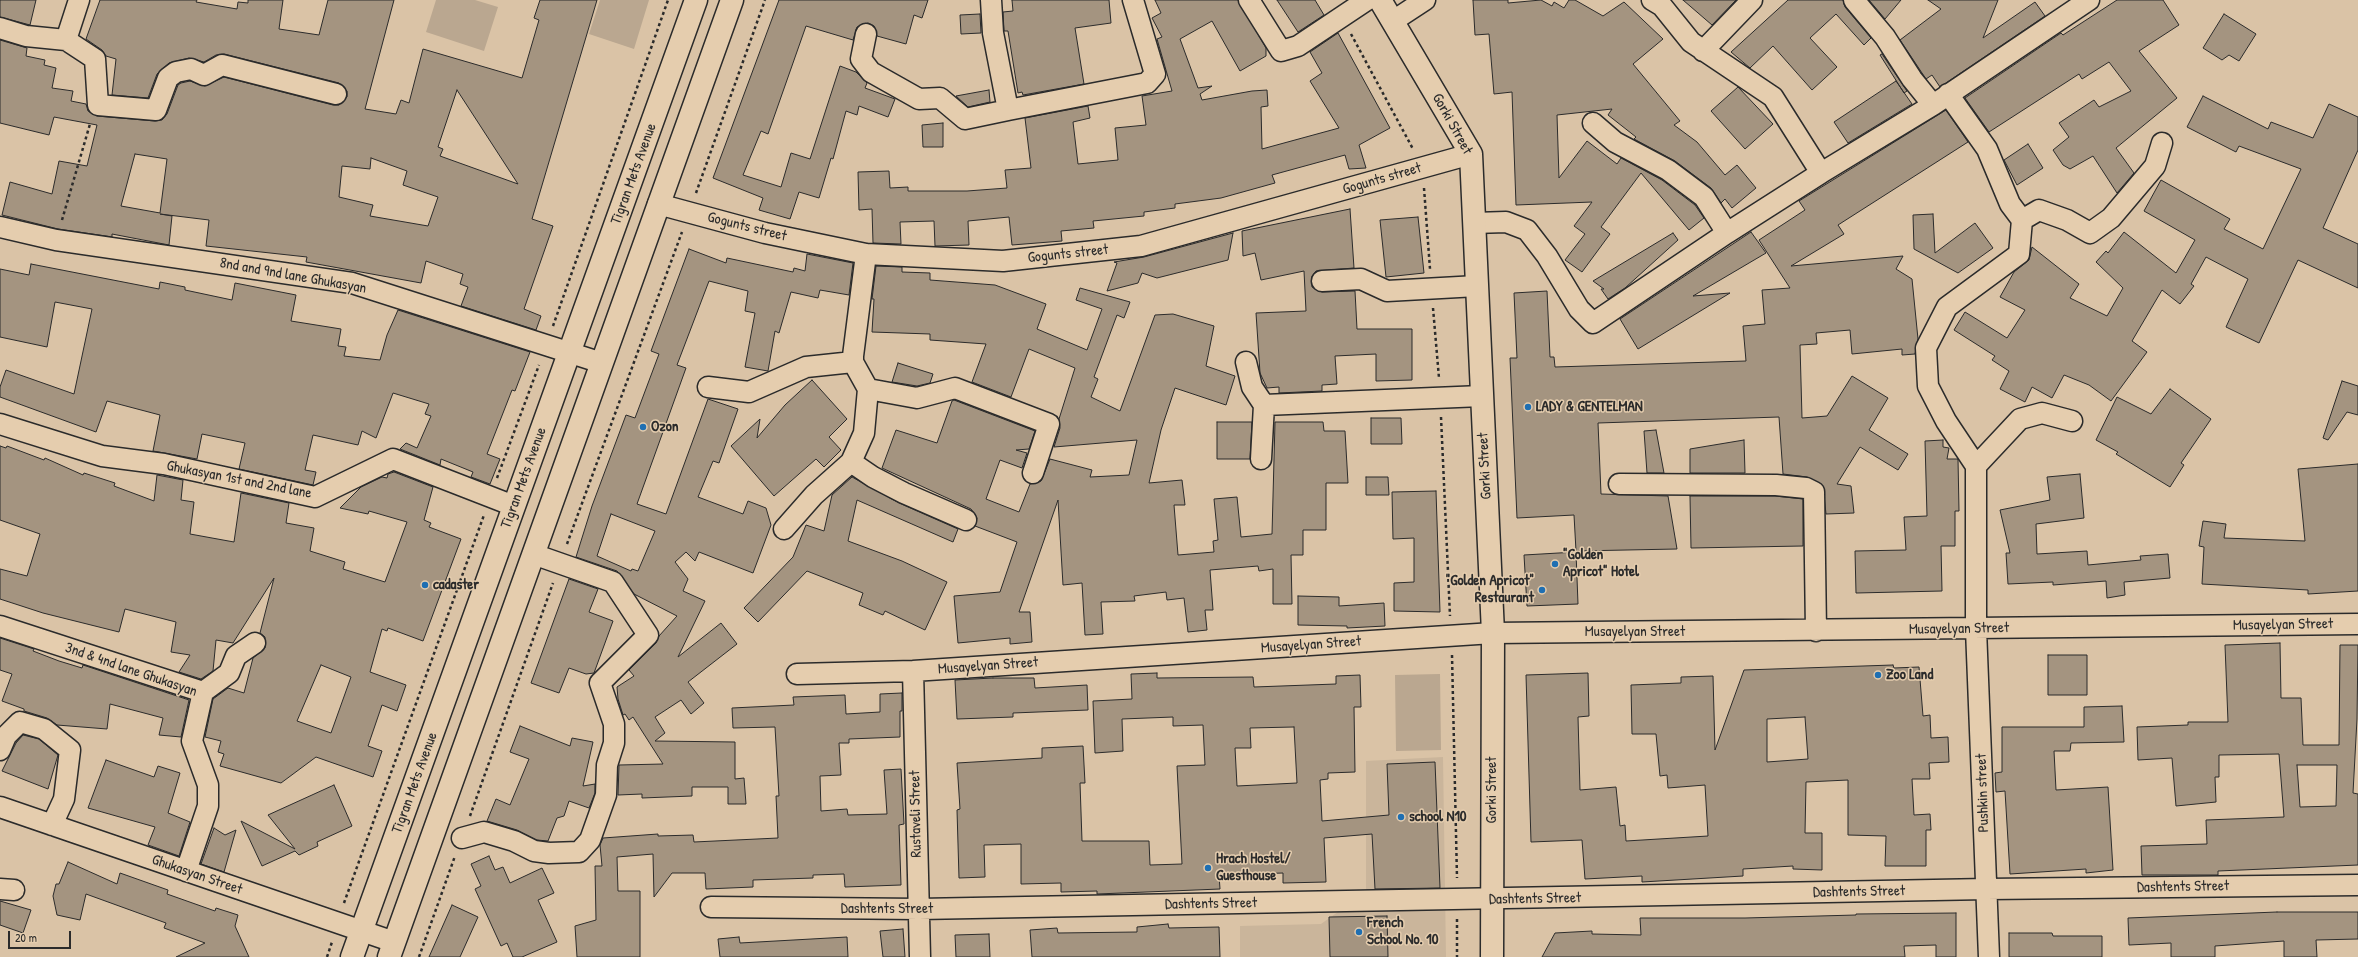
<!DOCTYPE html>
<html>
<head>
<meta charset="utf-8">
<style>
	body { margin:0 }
	#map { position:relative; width:2358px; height:957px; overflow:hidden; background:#dac3a6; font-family:"Patrick Hand",sans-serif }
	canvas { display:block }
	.scale { position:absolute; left:8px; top:931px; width:63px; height:18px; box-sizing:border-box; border:2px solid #2b2b2b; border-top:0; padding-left:5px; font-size:12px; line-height:14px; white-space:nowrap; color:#2b2b2b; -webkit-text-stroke:3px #e5cdae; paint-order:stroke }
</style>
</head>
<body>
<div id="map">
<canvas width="2358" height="957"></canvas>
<div class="scale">20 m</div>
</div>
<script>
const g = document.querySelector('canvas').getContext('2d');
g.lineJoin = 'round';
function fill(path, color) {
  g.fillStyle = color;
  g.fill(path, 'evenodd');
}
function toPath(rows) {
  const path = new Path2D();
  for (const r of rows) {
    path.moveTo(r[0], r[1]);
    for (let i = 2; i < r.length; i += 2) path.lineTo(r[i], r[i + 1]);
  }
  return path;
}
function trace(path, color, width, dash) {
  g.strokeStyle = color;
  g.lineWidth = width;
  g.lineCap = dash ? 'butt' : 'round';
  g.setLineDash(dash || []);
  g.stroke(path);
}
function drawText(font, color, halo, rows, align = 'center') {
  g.font = font + ' "Patrick Hand",sans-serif';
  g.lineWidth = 3;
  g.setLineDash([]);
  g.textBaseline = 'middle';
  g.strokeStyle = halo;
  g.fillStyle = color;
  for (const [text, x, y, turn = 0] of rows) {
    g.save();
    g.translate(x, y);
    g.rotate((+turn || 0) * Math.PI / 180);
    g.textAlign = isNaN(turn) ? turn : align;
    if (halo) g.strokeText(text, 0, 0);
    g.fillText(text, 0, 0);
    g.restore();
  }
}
const built = toPath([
	[1443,757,1446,957,1240,957,1240,926,1321,924,1366,892,1366,761]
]);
const green = toPath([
	[436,0,475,0,498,7,484,51,426,32],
	[600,0,649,0,634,49,589,34],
	[1440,674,1441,750,1396,751,1395,675]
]);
const building = toPath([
	[0,0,36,0,30,25,0,17,0,0],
	[100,0,197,0,196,2,237,9,238,2,248,3,248,0,283,0,279,29,319,35,328,0,394,0,365,109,396,114,401,100,409,103,423,49,522,78,539,20,534,18,540,0,597,0,532,219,553,226,524,309,541,316,536,330,461,306,468,287,460,284,463,274,426,261,421,283,306,262,307,257,206,246,209,220,160,214,172,216,169,245,112,234,112,237,58,229,2,215,10,182,52,194,59,161,87,166,97,125,54,117,49,135,0,123,0,40,27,48,26,56,45,60,44,65,56,68,52,88,73,91,71,101,86,104,88,111,97,116,155,121,162,120,167,114,178,85,181,83,190,81,205,86,224,77,333,105,339,105,347,97,347,91,339,83,224,54,216,55,204,62,189,58,169,63,157,74,148,98,112,95,116,59,106,56,102,50,86,39,100,0],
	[457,90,518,184,440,156,443,149,438,147,457,90],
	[135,154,167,159,160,213,121,206,135,154],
	[371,158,407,171,403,185,438,197,428,226,370,216,373,205,339,197,342,166,370,169,371,158],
	[779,0,928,0,922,18,914,15,906,44,877,36,874,26,868,23,857,27,853,40,806,26,768,134,761,131,743,175,781,187,791,153,810,159,840,66,856,72,867,83,865,88,895,99,888,117,859,106,857,115,846,111,833,159,831,158,819,198,799,192,790,219,759,210,763,198,713,178,779,0],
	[1012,0,1109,0,1111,23,1075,28,1084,84,1023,95,1022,92,1018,93,1008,31,1004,31,1003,12,1013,11,1012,0],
	[1155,0,1238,0,1266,48,1266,56,1240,71,1212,21,1180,39,1198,88,1212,86,1200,94,1202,100,1252,91,1267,90,1268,106,1261,107,1262,149,1339,128,1310,81,1322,73,1310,52,1338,33,1390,128,1359,145,1366,168,1349,169,1345,155,1272,175,1275,183,1221,198,1175,204,1175,208,1144,212,1144,216,1093,221,1094,228,1061,231,1062,241,1012,245,1009,217,968,221,969,245,935,246,934,221,900,222,901,244,873,243,872,209,859,210,858,172,889,171,890,188,908,187,908,191,967,191,1007,188,1005,170,1031,168,1025,118,1088,106,1090,118,1073,122,1078,164,1118,160,1115,128,1146,125,1142,96,1172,91,1157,39,1162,37,1152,18,1161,13,1155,0],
	[1277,0,1315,0,1324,15,1298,32,1277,0],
	[1473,0,1508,0,1508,3,1541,0,1552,6,1554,2,1564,8,1569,0,1575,0,1603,16,1624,2,1663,39,1633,64,1680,121,1674,125,1697,142,1725,175,1737,165,1756,188,1732,208,1725,199,1721,203,1711,188,1675,161,1634,139,1636,137,1608,115,1612,109,1557,115,1559,178,1587,141,1617,164,1621,158,1662,180,1695,205,1704,218,1689,230,1641,173,1601,227,1610,234,1582,272,1565,260,1585,234,1574,226,1592,202,1516,205,1512,92,1494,94,1489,34,1475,35,1473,0],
	[1683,0,1736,0,1712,25,1683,0],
	[1788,0,1843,0,1845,7,1871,38,1864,45,1836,14,1810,38,1837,67,1812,90,1773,46,1750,68,1731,52,1788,0],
	[1869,0,1901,0,1885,19,1869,0],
	[1928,0,1998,0,1983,38,2035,2,2045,16,1940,87,1932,75,1926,79,1900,40,1941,9,1928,0],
	[2117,0,2163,0,2179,25,2139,51,2177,98,2116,148,2134,173,2117,193,2093,156,2070,169,2063,165,2053,150,2069,137,2059,123,2094,100,2099,107,2131,91,2109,62,2082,79,2079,74,1989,132,1965,98,2061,33,2063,35,2117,0],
	[980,14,981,33,961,34,960,15,980,14],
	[2224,14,2256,34,2239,61,2229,55,2222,60,2203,48,2224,14],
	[1882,54,1907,91,1904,93,1880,55,1882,54],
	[1896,81,1912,104,1848,143,1834,122,1896,81],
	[1738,87,1773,124,1745,149,1711,111,1738,87],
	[989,90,990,102,968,107,956,96,989,90],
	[2203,96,2268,129,2271,122,2313,138,2329,104,2358,117,2358,150,2323,228,2358,244,2358,288,2298,260,2259,343,2226,327,2248,279,2206,257,2191,284,2194,286,2180,304,2162,290,2132,341,2147,352,2111,401,2089,385,2064,375,2052,398,2032,387,2025,402,2000,389,2009,371,1992,360,1995,356,1954,330,1965,312,2007,338,2025,310,2000,297,2014,272,2029,260,2032,247,2079,284,2070,298,2107,316,2123,288,2096,262,2106,251,2108,253,2124,232,2176,273,2195,240,2144,211,2161,180,2230,219,2224,229,2263,249,2301,169,2239,146,2236,152,2187,127,2203,96],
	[1946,110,1968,142,1838,225,1844,234,1791,266,1903,256,1896,269,1912,279,1918,339,1915,354,1902,355,1902,349,1852,354,1850,330,1816,333,1817,344,1800,345,1802,418,1827,416,1852,376,1888,398,1869,430,1908,454,1898,470,1860,447,1837,484,1851,486,1854,513,1826,514,1823,486,1807,477,1783,474,1779,417,1598,423,1601,494,1668,496,1677,549,1576,551,1574,515,1517,518,1510,358,1517,358,1514,293,1547,291,1550,357,1554,357,1555,367,1746,361,1743,326,1765,324,1762,290,1790,288,1759,240,1805,210,1799,201,1946,110],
	[943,123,943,147,923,147,922,125,943,123],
	[2028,144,2043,168,2017,185,2004,160,2028,144],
	[1350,209,1354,268,1316,271,1312,276,1312,287,1322,292,1355,291,1357,329,1412,329,1412,380,1376,381,1376,354,1335,356,1337,384,1322,385,1322,391,1279,393,1279,387,1267,388,1260,373,1256,313,1306,311,1304,271,1261,280,1255,253,1243,256,1242,231,1350,209],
	[1933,214,1935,253,1975,223,1993,248,1958,273,1914,249,1913,215,1933,214],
	[1418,217,1424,273,1386,277,1380,220,1418,217],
	[1751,232,1766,253,1693,296,1730,293,1638,349,1620,319,1751,232],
	[1233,233,1228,260,1157,278,1142,273,1138,283,1107,291,1117,263,1114,262,1144,257,1233,233],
	[1673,233,1678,240,1625,288,1608,299,1601,289,1604,289,1593,281,1673,233],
	[689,249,726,263,727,258,793,272,794,268,805,271,807,254,853,263,849,295,820,290,818,298,791,292,779,333,775,331,768,371,745,367,755,313,745,311,748,291,709,281,677,365,686,368,637,504,666,514,708,399,738,409,719,463,713,461,698,497,743,514,748,501,766,508,771,525,753,573,699,552,695,561,686,552,675,562,688,579,683,591,705,601,678,657,721,623,737,644,688,682,704,703,691,714,681,700,655,717,665,733,655,741,735,742,735,779,744,778,746,804,728,804,728,787,692,787,692,796,642,798,642,794,618,795,619,765,663,764,633,717,629,720,625,714,623,715,618,699,617,687,634,676,629,670,656,643,659,636,677,616,634,594,617,571,576,557,592,506,626,415,635,418,659,354,651,351,689,249],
	[611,514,655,531,638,571,632,569,631,571,597,556,611,514],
	[31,264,159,289,160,282,185,287,185,290,232,300,235,283,296,295,291,321,341,329,338,346,346,347,344,356,380,360,387,335,398,310,530,352,515,391,512,390,487,454,500,459,490,484,471,477,473,472,441,459,440,465,400,449,406,443,417,448,431,416,425,414,429,404,393,393,376,438,362,431,358,445,313,435,305,470,316,472,313,485,239,469,245,443,202,434,197,459,153,451,160,415,107,401,96,432,0,397,0,387,6,370,74,394,92,309,55,302,47,347,0,337,0,269,29,275,31,264],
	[876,266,902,267,902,272,930,273,930,280,995,285,1046,304,1037,329,1087,350,1102,309,1076,300,1080,288,1130,302,1124,318,1117,315,1094,377,1098,379,1091,397,1120,411,1155,315,1173,314,1214,326,1206,366,1235,376,1226,405,1175,388,1161,430,1149,483,1182,480,1185,505,1174,505,1178,555,1214,552,1213,541,1218,540,1214,499,1237,497,1241,537,1272,534,1275,422,1323,422,1324,431,1345,431,1348,483,1326,483,1326,530,1303,530,1303,555,1291,555,1292,604,1273,604,1273,569,1259,571,1258,566,1210,570,1213,610,1205,610,1207,630,1188,632,1184,598,1167,600,1166,592,1134,596,1135,601,1101,602,1103,634,1085,635,1082,583,1063,585,1058,500,1019,612,1030,612,1032,642,1010,644,1010,638,958,643,954,596,1000,592,1017,542,975,526,977,518,971,509,882,468,896,430,937,443,952,401,954,400,1035,431,1029,449,1016,450,1027,453,1022,468,1000,460,986,499,1019,512,1030,484,1041,481,1050,459,1092,470,1090,477,1129,475,1137,440,1054,447,1060,428,1059,419,1075,368,1029,349,1011,397,972,382,986,344,930,340,930,334,872,332,874,299,872,299,876,266],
	[898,363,933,374,930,383,917,386,892,382,898,363],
	[812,380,847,419,829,437,841,450,824,467,816,459,774,496,731,446,760,419,757,438,785,405,812,380],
	[2342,381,2358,386,2358,415,2347,412,2328,440,2323,438,2342,381],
	[2170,389,2211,419,2181,463,2184,465,2170,487,2116,454,2118,452,2096,440,2117,397,2151,414,2170,389],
	[1371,418,1401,418,1402,444,1371,444,1371,418],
	[1217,422,1252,422,1250,459,1217,459,1217,422],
	[1656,430,1664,473,1647,473,1644,431,1656,430],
	[1744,440,1745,473,1690,473,1690,449,1744,440],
	[1943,440,1943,447,1949,448,1947,459,1958,459,1959,511,1955,511,1955,546,1941,546,1942,591,1856,593,1855,551,1906,550,1904,517,1927,516,1925,441,1943,440],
	[0,446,6,448,7,446,44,460,45,458,83,475,84,473,115,483,114,486,154,501,157,475,183,480,181,500,194,502,190,534,234,542,241,493,289,503,286,523,314,528,310,551,345,562,343,569,385,582,407,522,369,511,368,514,340,508,361,487,382,477,387,478,388,474,394,472,433,487,424,520,431,523,429,527,461,539,423,641,388,628,387,631,382,629,370,672,406,685,397,711,382,705,368,746,382,751,373,777,316,757,281,783,220,766,224,754,218,752,221,741,205,737,213,699,228,688,244,693,253,658,265,648,265,637,260,633,274,578,233,643,216,640,213,671,201,679,179,672,190,655,171,652,176,622,125,609,119,632,43,613,0,599,0,569,27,576,40,534,0,520,0,446],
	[321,665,351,677,331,733,297,721,321,665],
	[2358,464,2358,591,2308,594,2308,590,2202,584,2204,547,2199,546,2203,521,2226,524,2224,538,2305,541,2298,469,2358,464],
	[2080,474,2084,518,2036,524,2037,554,2087,551,2088,565,2141,560,2140,556,2168,554,2170,578,2124,582,2125,595,2107,598,2106,581,2053,585,2053,582,2008,584,2006,553,2010,553,2000,510,2050,500,2047,477,2080,474],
	[852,477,899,503,958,529,953,542,857,500,848,541,902,561,947,582,925,630,885,611,883,615,859,605,863,593,807,571,758,622,744,608,793,557,806,525,824,531,832,495,852,477],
	[1366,477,1388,477,1389,495,1366,495,1366,477],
	[1436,491,1440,612,1394,611,1394,583,1414,582,1414,538,1393,539,1392,492,1436,491],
	[1690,496,1775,496,1803,499,1803,546,1691,548,1690,496],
	[1576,552,1578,604,1527,606,1524,555,1576,552],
	[569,579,598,589,589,612,613,621,594,673,586,674,569,668,559,693,531,683,569,579],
	[1298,596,1339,597,1339,606,1384,603,1385,626,1347,628,1347,626,1298,625,1298,596],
	[0,638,34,649,33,651,59,661,82,668,83,665,189,700,181,737,159,735,163,718,110,704,107,729,57,725,47,718,24,711,24,709,2,701,12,674,0,670,0,638],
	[2280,643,2281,698,2301,698,2303,745,2339,745,2340,645,2358,645,2357,719,2353,793,2358,794,2358,865,2218,871,2218,875,2142,875,2141,846,2207,844,2206,820,2284,817,2279,754,2219,755,2219,777,2215,777,2216,802,2176,806,2172,758,2138,760,2137,727,2188,725,2188,722,2228,722,2225,645,2280,643],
	[2297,765,2337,765,2336,806,2300,807,2297,765],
	[2048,655,2087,655,2087,695,2048,695,2048,655],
	[1893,665,1894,668,1919,667,1923,716,1930,715,1931,738,1948,737,1949,762,1929,763,1930,779,1912,779,1914,815,1930,814,1931,830,1926,830,1926,866,1885,866,1886,836,1848,835,1848,780,1806,782,1805,833,1822,833,1822,870,1793,869,1793,866,1743,869,1743,876,1642,882,1642,876,1585,879,1582,840,1531,842,1526,675,1588,673,1589,716,1578,717,1580,790,1616,787,1620,826,1625,825,1626,841,1708,836,1705,785,1668,788,1667,775,1660,776,1656,734,1632,734,1631,685,1681,683,1681,677,1713,676,1715,750,1744,670,1893,665],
	[1805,717,1808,759,1767,762,1767,719,1805,717],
	[1157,673,1157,678,1253,677,1254,687,1336,684,1336,676,1360,675,1361,707,1354,707,1355,772,1328,773,1328,779,1320,780,1322,821,1389,815,1387,764,1435,762,1440,888,1375,889,1372,834,1324,838,1326,882,1283,883,1283,873,1219,875,1220,889,1097,894,1097,891,1061,892,1061,883,1021,884,1021,844,984,845,985,877,959,878,957,810,960,809,957,763,1042,758,1042,748,1083,746,1085,783,1080,783,1082,841,1149,841,1150,865,1182,864,1177,766,1205,765,1203,725,1173,726,1173,717,1122,719,1123,751,1095,753,1093,701,1132,699,1131,674,1157,673],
	[1294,727,1297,783,1237,786,1235,748,1251,748,1250,728,1294,727],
	[993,678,1034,678,1035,688,1087,685,1088,710,1013,713,1013,717,957,719,955,680,993,678],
	[902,693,902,711,900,711,900,737,849,739,849,743,839,743,841,775,820,776,821,811,847,809,848,815,887,814,884,770,901,769,904,824,899,825,901,885,845,887,844,874,813,875,813,878,753,880,753,887,706,889,705,873,672,873,654,897,653,854,617,857,618,891,640,891,640,957,577,957,575,926,596,920,595,866,602,866,600,845,603,838,658,834,658,836,693,835,694,842,778,838,776,796,779,796,775,727,733,728,732,708,794,705,793,697,845,695,846,714,880,712,880,694,902,693],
	[2122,706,2124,742,2071,743,2070,751,2054,751,2056,790,2108,787,2113,870,2086,873,2086,869,2010,874,2005,791,1996,792,1995,773,2002,772,2002,727,2084,727,2084,707,2122,706],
	[520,726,570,746,572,738,593,742,583,786,595,784,595,793,589,808,569,801,564,816,557,818,548,841,537,840,517,830,487,821,496,799,510,805,529,759,510,752,520,726],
	[23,735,39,739,58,755,48,789,2,771,16,743,23,735],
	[106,760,154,777,158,766,180,773,168,813,190,822,179,856,148,845,155,827,88,808,106,760],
	[334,785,352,826,317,842,318,846,299,855,295,851,262,866,241,821,295,849,268,815,334,785],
	[214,828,225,835,236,830,224,872,201,864,214,828],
	[489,856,495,870,503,867,510,883,542,868,554,893,538,900,557,942,522,957,513,957,507,943,501,946,475,889,481,886,471,864,489,856],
	[68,862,117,884,120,873,168,890,167,894,215,911,216,908,238,915,235,926,249,957,176,957,205,943,164,928,166,923,86,894,80,920,57,915,53,896,56,884,59,884,68,862],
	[0,901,31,910,23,933,0,925,0,901],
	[452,905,478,917,460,957,429,957,452,905],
	[2277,912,2358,912,2358,939,2316,940,2317,957,2284,957,2284,941,2215,946,2215,957,2171,957,2171,943,2129,945,2128,918,2277,912],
	[1956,913,1956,957,1936,957,1936,945,1904,946,1905,957,1542,957,1555,933,1592,931,1592,934,1641,935,1640,918,1745,918,1856,915,1856,914,1956,913],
	[1387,916,1388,957,1330,957,1329,917,1387,916],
	[1168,924,1169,928,1219,927,1220,957,1032,957,1030,930,1057,928,1058,933,1137,932,1137,927,1168,924],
	[903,929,905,957,883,957,880,931,903,929],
	[2009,933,2052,933,2053,936,2102,936,2102,957,2009,957,2009,933],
	[989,934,990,957,956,957,955,935,989,934],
	[739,937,740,943,847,937,848,957,720,957,718,939,739,937]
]);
const path = toPath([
	[1351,34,1413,149],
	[1424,188,1430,269],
	[696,193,765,0],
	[62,220,90,124],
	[1433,308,1439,378],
	[553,326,668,0],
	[1441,417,1450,616],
	[497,478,539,365],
	[567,544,682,232],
	[1452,655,1457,878],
	[470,816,553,583],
	[344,903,484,515],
	[1457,919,1457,957],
	[327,957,332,942],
	[419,957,455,856]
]);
const minor = toPath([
	[1249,0,1281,51,1298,46,1367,0],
	[1652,0,1662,6,1691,42,1773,97,1821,173,1933,105,2089,0],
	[1854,0,1885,37,1912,79,1933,105],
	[1393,21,1425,0],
	[0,28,26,36,66,40,95,59,98,105,156,110,168,78,176,72,191,69,204,75,222,65,336,94],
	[866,34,861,59,871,72,919,99,940,98,965,119,1008,110,993,33,991,0],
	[66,40,79,0],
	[1703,51,1752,0],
	[1948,94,1987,149,2010,204,2022,220],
	[1008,110,1147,83,1155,74,1133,0],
	[1593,123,1615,142,1668,170,1704,197,1727,233,1821,173],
	[658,204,765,233,866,254,1003,261,1141,246,1471,154],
	[1474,223,1506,222,1527,230,1547,256,1579,309,1593,323,1727,233],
	[0,227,56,240,352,283,602,363],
	[1322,281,1361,279,1387,291,1477,286],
	[1246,362,1252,387,1264,405],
	[708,387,749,392,806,367,853,362],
	[868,389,917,398,955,388,1049,424,1033,473],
	[0,424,102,456,164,464,315,497,393,459,514,506],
	[1261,459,1264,405,1482,396],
	[851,462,873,477,904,493,966,520],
	[1976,466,1946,421,1928,386,1926,348,1947,307,2019,254,2022,220,2039,210,2067,220,2090,233,2111,218,2155,166,2162,143],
	[1619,484,1776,485,1806,488,1814,492,1816,631],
	[784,529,814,495,851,462,864,433,868,389,853,362,853,356,866,254],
	[0,626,203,692,192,741,208,785,208,806,186,871],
	[913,671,920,957],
	[797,674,913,671,1493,633,2358,624],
	[203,692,229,673,236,656,255,643],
	[0,750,6,736,20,722,44,729,70,750,64,799,52,825],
	[0,807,394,942],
	[462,838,484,832,514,841,534,851,549,853,579,852,590,840,606,795,607,765,614,743,614,724,600,683,648,635,613,582,533,554],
	[0,889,14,890],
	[711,907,919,909,1987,889,2358,885],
	[1989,957,1976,629,1976,466,2020,419,2042,413,2072,421]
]);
const major = toPath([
	[1380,0,1471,154,1493,633,1492,957],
	[352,957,696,0],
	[389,957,732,0]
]);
const markers = [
	[1528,407,4,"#1f6fb2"],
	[643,427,4,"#1f6fb2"],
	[1555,564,4,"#1f6fb2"],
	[425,585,4,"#1f6fb2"],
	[1542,590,4,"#1f6fb2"],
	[1878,675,4,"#1f6fb2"],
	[1401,817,4,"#1f6fb2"],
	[1208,868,4,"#1f6fb2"],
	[1359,932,4,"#1f6fb2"]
];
const streetNames = [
	["Gorki Street",1452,124,61],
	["Tigran Mets Avenue",634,174,-70],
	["Gogunts street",1382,179,-16],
	["Gogunts street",747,227,14],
	["Gogunts street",1068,254,-6],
	["8nd and 9nd lane Ghukasyan",293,276,10],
	["Gorki Street",1485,466,-93],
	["Tigran Mets Avenue",524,478,-70],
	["Ghukasyan 1st and 2nd lane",239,480,11],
	["Musayelyan Street",2283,625,-1],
	["Musayelyan Street",1959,629,-1],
	["Musayelyan Street",1635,632],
	["Musayelyan Street",1311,645,-4],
	["Musayelyan Street",988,666,-4],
	["3nd & 4nd lane Ghukasyan",131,670,19],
	["Tigran Mets Avenue",415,783,-70],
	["Gorki Street",1492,790,-90],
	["Pushkin street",1983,793,-92],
	["Rustaveli Street",916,814,-91],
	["Ghukasyan Street",197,875,19],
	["Dashtents Street",2183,887,-1],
	["Dashtents Street",1859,892,-1],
	["Dashtents Street",1535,899,-1],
	["Dashtents Street",1211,904,-1],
	["Dashtents Street",887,909]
];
const poiNames = [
	["LADY & GENTELMAN",1536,407],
	["Ozon",651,427],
	["\"Golden",1563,555],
	["Apricot\" Hotel",1563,572],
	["\"Golden Apricot\"",1534,581,"right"],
	["Restaurant",1534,598,"right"],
	["cadaster",433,585],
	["Zoo Land",1886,675],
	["school N10",1409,817],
	["Hrach Hostel/",1216,859],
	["Guesthouse",1216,876],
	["French",1367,923],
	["School No. 10",1367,940]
];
fill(built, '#cab59b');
fill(green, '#baa790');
fill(building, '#a49480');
trace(building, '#2b2b2b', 1);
trace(minor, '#2b2b2b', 23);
trace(major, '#2b2b2b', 25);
trace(path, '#2b2b2b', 2.5, [3, 3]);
trace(minor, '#e5cdae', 20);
trace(major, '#e5cdae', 22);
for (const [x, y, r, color] of markers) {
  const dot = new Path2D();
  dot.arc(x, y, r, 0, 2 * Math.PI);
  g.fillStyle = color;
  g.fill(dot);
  trace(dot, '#e5cdae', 1.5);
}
drawText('15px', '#2b2b2b', '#e5cdae', streetNames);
drawText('bold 15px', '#2b2b2b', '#e5cdae', poiNames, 'left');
</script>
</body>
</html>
